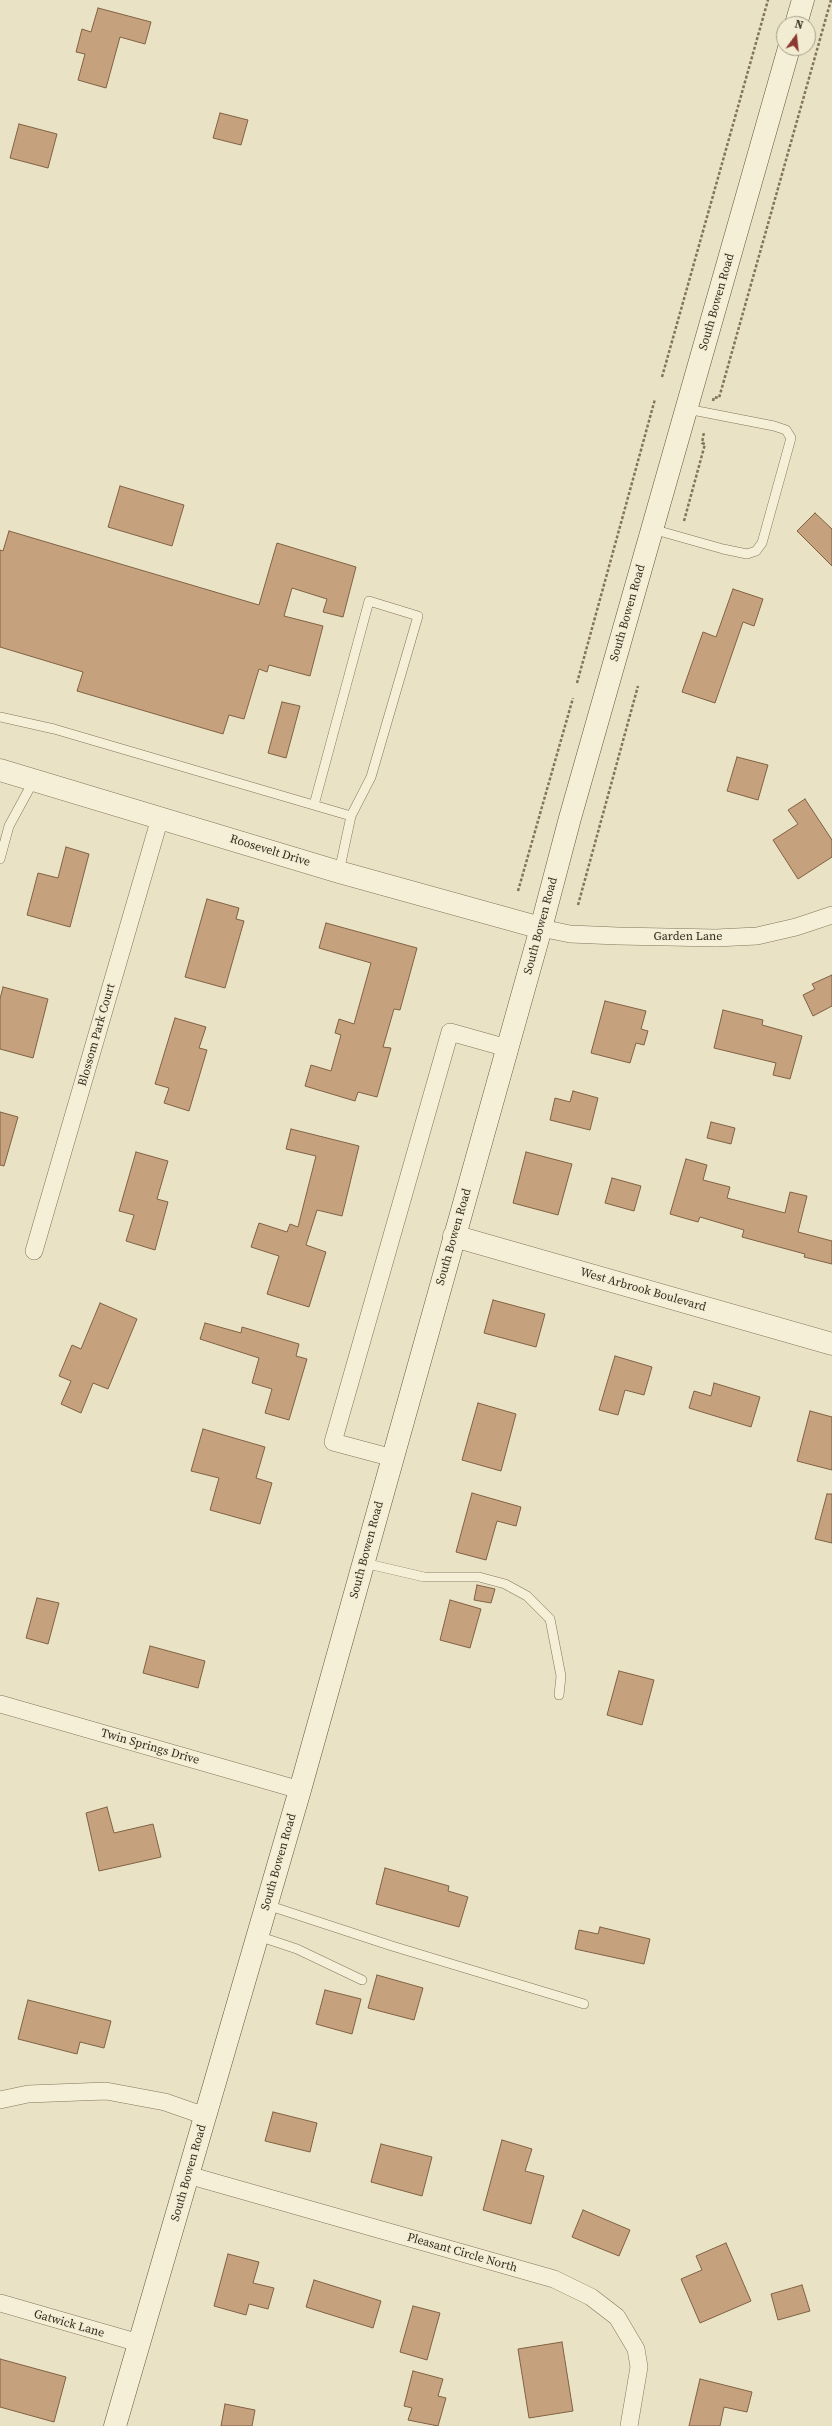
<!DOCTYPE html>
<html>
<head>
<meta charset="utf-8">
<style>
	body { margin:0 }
	#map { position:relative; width:832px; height:2426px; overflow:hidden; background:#eae2c4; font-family:"Source Serif 4",serif }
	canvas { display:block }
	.north { position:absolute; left:776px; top:16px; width:40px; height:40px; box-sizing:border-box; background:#f2ecd3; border:1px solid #a69f8b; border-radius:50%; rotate:15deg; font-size:11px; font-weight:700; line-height:16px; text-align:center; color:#352b1f }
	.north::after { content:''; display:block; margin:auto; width:14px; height:18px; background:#8d3931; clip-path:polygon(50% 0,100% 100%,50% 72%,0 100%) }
</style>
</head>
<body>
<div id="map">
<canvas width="832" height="2426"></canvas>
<div class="north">N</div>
</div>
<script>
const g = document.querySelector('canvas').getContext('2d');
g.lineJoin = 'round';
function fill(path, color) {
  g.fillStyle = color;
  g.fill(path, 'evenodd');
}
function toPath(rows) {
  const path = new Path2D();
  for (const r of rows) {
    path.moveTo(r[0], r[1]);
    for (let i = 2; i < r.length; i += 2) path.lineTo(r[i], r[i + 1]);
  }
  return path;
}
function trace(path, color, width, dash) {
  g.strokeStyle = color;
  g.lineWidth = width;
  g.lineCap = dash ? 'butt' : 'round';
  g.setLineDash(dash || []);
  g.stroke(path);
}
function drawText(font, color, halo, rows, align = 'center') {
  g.font = font + ' "Source Serif 4",serif';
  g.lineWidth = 3;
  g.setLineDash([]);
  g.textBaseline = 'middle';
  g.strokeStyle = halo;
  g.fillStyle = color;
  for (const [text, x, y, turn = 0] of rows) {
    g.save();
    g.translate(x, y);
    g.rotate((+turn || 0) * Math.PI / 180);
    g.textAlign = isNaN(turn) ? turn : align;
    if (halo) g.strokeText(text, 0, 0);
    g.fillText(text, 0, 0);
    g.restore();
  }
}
const building = toPath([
	[98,8,151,22,145,44,120,37,106,88,78,80,85,54,76,52,82,29,91,32,98,8],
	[220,113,248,120,241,145,213,138,220,113],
	[19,124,57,134,48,168,10,158,19,124],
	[120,486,184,505,172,546,108,527,120,486],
	[815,513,832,529,832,566,797,531,815,513],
	[9,531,259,605,277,543,356,567,343,617,323,612,327,599,292,588,284,616,323,626,310,676,269,665,267,672,259,669,244,719,229,715,223,734,77,691,83,672,0,647,0,550,3,551,9,531],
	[733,589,763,599,754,626,743,622,715,703,682,692,703,632,716,637,733,589],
	[282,702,300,706,286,758,268,753,282,702],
	[737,757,768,765,758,800,727,791,737,757],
	[805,799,832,840,832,857,798,879,773,840,798,824,788,810,805,799],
	[66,847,89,854,70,927,27,915,38,873,58,878,66,847],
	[207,899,239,908,236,919,244,921,225,988,185,977,207,899],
	[326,923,417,948,400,1010,394,1009,383,1047,391,1048,377,1097,358,1092,355,1101,305,1086,311,1065,331,1071,341,1035,335,1033,339,1019,354,1024,371,963,319,948,326,923],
	[832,975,832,1006,813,1016,803,995,815,989,812,984,832,975],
	[3,987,48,999,33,1058,0,1049,0,999,3,987],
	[605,1001,646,1011,641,1029,648,1031,644,1045,636,1043,630,1063,591,1053,605,1001],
	[723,1010,763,1020,762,1025,802,1036,790,1079,773,1075,776,1063,714,1048,723,1010],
	[175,1018,206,1027,199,1048,207,1050,189,1111,164,1103,169,1088,155,1084,175,1018],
	[573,1091,598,1098,590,1130,550,1120,555,1098,570,1102,573,1091],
	[0,1112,18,1117,4,1166,0,1165,0,1112],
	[711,1122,735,1128,731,1144,707,1138,711,1122],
	[291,1129,359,1146,342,1216,317,1210,306,1245,326,1252,309,1307,267,1294,279,1256,251,1247,259,1223,287,1232,290,1224,298,1227,316,1156,286,1149,291,1129],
	[136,1152,168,1161,157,1199,168,1202,155,1250,126,1241,134,1215,119,1211,136,1152],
	[526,1152,572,1164,558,1215,513,1203,526,1152],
	[686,1159,707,1165,703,1180,730,1187,727,1198,785,1213,790,1192,807,1196,798,1232,832,1241,832,1264,804,1257,805,1254,742,1237,744,1230,700,1217,698,1222,670,1214,686,1159],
	[612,1178,641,1186,634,1211,605,1203,612,1178],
	[493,1300,545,1314,536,1347,484,1333,493,1300],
	[100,1303,137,1319,108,1389,93,1383,81,1413,61,1404,71,1381,59,1376,72,1345,81,1349,100,1303],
	[205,1323,241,1333,242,1327,299,1344,296,1356,307,1359,289,1420,265,1413,272,1389,252,1383,259,1358,200,1339,205,1323],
	[615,1356,652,1367,644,1395,625,1390,618,1415,599,1410,615,1356],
	[714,1383,760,1397,751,1427,689,1408,694,1391,711,1396,714,1383],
	[478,1403,516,1414,501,1471,462,1460,478,1403],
	[810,1411,832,1417,832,1470,797,1461,810,1411],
	[203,1429,265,1447,256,1478,272,1483,260,1524,210,1510,219,1478,191,1471,203,1429],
	[472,1493,521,1507,516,1526,497,1521,486,1560,456,1552,472,1493],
	[827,1494,832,1494,832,1543,815,1539,827,1494],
	[477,1585,495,1589,491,1603,474,1600,477,1585],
	[37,1598,59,1603,48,1644,26,1638,37,1598],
	[450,1600,481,1609,470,1648,440,1640,450,1600],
	[150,1646,205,1661,198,1688,143,1673,150,1646],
	[619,1671,654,1680,642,1725,607,1715,619,1671],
	[107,1807,114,1833,153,1824,161,1857,99,1871,86,1813,107,1807],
	[385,1868,449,1886,448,1891,468,1897,459,1927,376,1904,385,1868],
	[600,1927,650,1939,644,1964,575,1949,579,1930,598,1934,600,1927],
	[377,1975,423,1988,414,2020,368,2008,377,1975],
	[325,1990,361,1999,352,2034,316,2024,325,1990],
	[28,2000,111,2021,104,2048,80,2042,77,2054,18,2039,28,2000],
	[273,2112,317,2123,310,2152,265,2141,273,2112],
	[502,2140,532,2149,525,2171,544,2176,531,2224,483,2210,502,2140],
	[381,2144,432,2157,422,2196,371,2182,381,2144],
	[583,2210,630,2230,619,2256,572,2237,583,2210],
	[726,2243,751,2301,700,2323,681,2279,702,2270,696,2256,726,2243],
	[228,2254,259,2262,253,2283,274,2288,268,2309,249,2304,246,2315,214,2306,228,2254],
	[314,2280,381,2301,373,2328,306,2307,314,2280],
	[802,2285,810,2311,778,2320,771,2294,802,2285],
	[413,2306,440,2313,427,2360,400,2352,413,2306],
	[562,2342,573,2411,529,2418,518,2349,562,2342],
	[0,2359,66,2377,54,2422,0,2407,0,2359],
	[413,2371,443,2379,438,2396,446,2398,438,2426,408,2420,412,2408,404,2406,413,2371],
	[700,2379,752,2392,747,2412,724,2407,720,2426,689,2426,700,2379],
	[225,2404,255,2410,252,2426,221,2426,225,2404]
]);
const path = toPath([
	[662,377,768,0],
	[713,401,714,397,719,398,831,0],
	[684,521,705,444,702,443,704,432],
	[577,683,655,399],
	[518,891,573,698],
	[578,905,638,686]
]);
const service = toPath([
	[652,529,723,549,747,554,756,551,762,543,791,438,786,430,774,426,687,409],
	[0,717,54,729,351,816,339,872],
	[314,805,369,601,418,616,371,777,351,816],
	[0,859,9,826,34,780],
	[364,1563,424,1577,479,1577,505,1584,527,1596,550,1619,561,1676,559,1695],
	[267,1905,392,1946,584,2004],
	[258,1936,297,1949,362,1980]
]);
const minor = toPath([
	[541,928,570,934,618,936,716,938,757,936,796,927,832,915],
	[34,1251,160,818],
	[393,1458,333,1442,450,1032,507,1048],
	[0,1704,300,1790],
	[0,2100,28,2094,106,2091,165,2102,205,2116],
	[188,2175,554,2279,591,2297,617,2317,636,2349,639,2367,629,2426],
	[0,2303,139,2343]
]);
const tertiary = toPath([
	[0,770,339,872,541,928],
	[454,1236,832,1344]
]);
const secondary = toPath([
	[796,24,803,0],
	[115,2426,300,1790,541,928,570,818,789,48]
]);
const streetNames = [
	["South Bowen Road",717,302,-74],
	["South Bowen Road",628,613,-74],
	["Roosevelt Drive",270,851,17],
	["South Bowen Road",541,926,-75],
	["Garden Lane",688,937],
	["Blossom Park Court",97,1035,-74],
	["South Bowen Road",454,1237,-74],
	["West Arbrook Boulevard",643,1290,16],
	["South Bowen Road",367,1550,-75],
	["Twin Springs Drive",150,1747,16],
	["South Bowen Road",279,1862,-74],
	["South Bowen Road",189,2173,-74],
	["Pleasant Circle North",462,2253,16],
	["Gatwick Lane",69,2324,16]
];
fill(building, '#c5a27d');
trace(building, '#806144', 1);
trace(service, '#83745c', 10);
trace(minor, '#83745c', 18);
trace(tertiary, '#83745c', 23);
trace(secondary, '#65563f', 23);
trace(path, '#83745c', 2.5, [3, 2]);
trace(service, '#f6efd7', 9);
trace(minor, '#f6efd7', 17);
trace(tertiary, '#f6efd7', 22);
trace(secondary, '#f6efd7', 22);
drawText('12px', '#352b1f', '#f2ecd3', streetNames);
</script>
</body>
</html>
